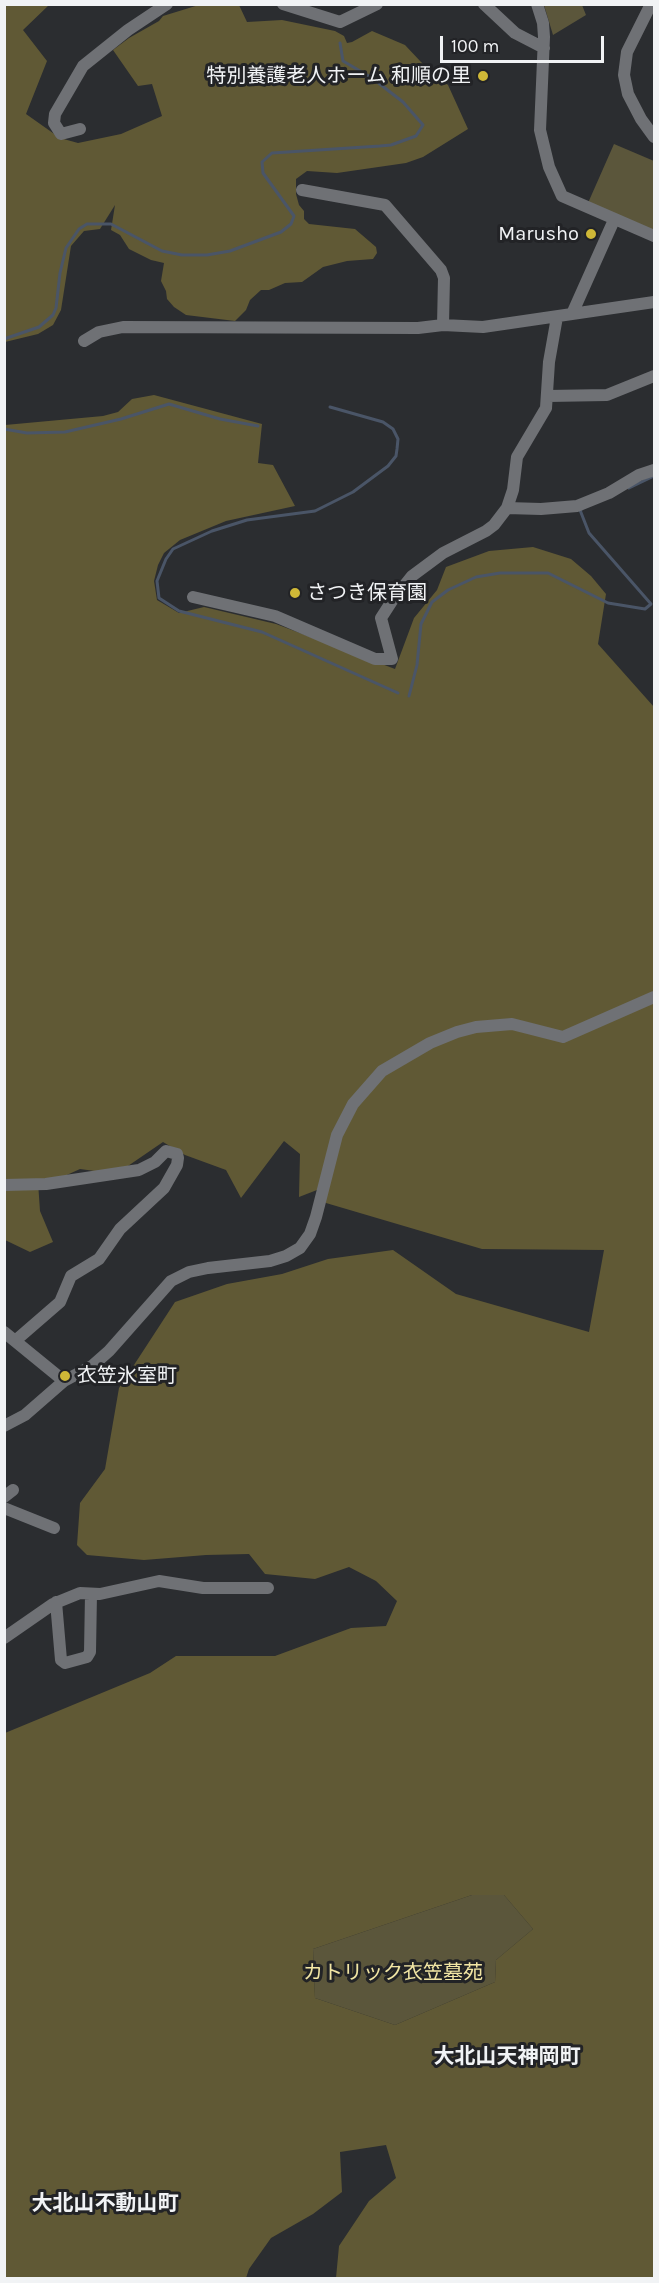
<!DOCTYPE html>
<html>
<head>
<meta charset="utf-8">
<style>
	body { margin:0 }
	#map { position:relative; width:659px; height:2283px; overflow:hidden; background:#2b2d30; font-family:Karla,sans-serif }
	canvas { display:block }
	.frame { position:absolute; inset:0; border:6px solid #f1f3f5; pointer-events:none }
	.scale { position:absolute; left:440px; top:36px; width:164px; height:27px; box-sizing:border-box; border:3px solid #f1f3f5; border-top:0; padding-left:8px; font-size:18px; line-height:21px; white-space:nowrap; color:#f1f3f5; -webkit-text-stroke:4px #222326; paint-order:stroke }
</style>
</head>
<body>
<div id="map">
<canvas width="659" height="2283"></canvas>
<div class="frame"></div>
<div class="scale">100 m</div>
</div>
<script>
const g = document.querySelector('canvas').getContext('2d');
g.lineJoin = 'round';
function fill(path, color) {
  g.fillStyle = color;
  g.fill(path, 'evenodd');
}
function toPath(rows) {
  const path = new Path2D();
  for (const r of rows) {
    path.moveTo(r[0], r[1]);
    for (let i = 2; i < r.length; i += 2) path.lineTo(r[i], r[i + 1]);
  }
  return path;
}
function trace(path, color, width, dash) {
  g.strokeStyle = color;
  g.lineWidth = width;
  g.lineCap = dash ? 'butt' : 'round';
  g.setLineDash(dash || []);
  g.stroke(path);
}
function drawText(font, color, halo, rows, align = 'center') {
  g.font = font + ' Karla,"Noto Sans JP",sans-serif';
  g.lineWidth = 6;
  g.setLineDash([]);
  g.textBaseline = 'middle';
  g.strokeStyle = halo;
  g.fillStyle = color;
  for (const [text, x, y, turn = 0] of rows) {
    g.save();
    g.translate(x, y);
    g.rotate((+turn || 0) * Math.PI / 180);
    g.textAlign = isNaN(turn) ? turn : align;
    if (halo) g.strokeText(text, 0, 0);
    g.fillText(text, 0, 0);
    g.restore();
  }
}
const green = toPath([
	[544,5,582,5,586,15,553,35],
	[614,144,654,161,654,231,588,203],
	[472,1895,504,1895,533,1929,496,1960,495,1982,395,2025,315,1998,313,1949]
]);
const forest = toPath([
	[202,4,239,5,247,22,282,20,335,31,344,36,347,43,352,42,372,31,405,45,421,62,448,85,468,129,423,157,406,163,337,173,307,171,296,179,296,194,299,205,304,211,304,219,309,224,355,229,376,247,377,253,373,259,347,261,323,267,302,282,285,283,269,290,261,290,250,300,246,310,235,321,186,315,174,307,167,299,166,291,161,281,164,263,151,260,129,249,120,235,111,230,115,205,100,229,84,231,71,246,61,310,53,325,38,334,5,342,4,5,49,5,23,30,47,61,26,114,60,138,78,143,121,134,162,116,152,84,138,86,113,50,129,38,159,21,163,16],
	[154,395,262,424,258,463,273,465,295,506,226,521,180,540,164,553,158,565,154,581,157,600,179,613,204,607,276,624,395,669,414,618,437,590,446,567,489,551,533,547,571,559,591,576,606,594,598,644,654,707,654,2278,336,2278,339,2246,369,2201,396,2178,386,2145,340,2152,342,2192,313,2214,271,2238,249,2269,246,2278,5,2278,5,1733,150,1673,176,1656,275,1656,351,1628,386,1626,397,1601,376,1581,349,1567,315,1579,265,1574,249,1554,206,1555,144,1560,87,1555,77,1545,80,1503,105,1469,119,1388,175,1302,227,1284,282,1274,328,1259,393,1250,456,1294,589,1332,604,1250,482,1249,326,1203,317,1190,299,1197,300,1154,284,1141,241,1198,226,1170,185,1155,163,1142,125,1168,102,1172,80,1169,58,1179,38,1182,40,1211,53,1242,30,1252,5,1240,5,425,103,416,118,412,132,399],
	[472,1895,504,1895,533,1929,496,1960,495,1982,395,2025,315,1998,313,1949]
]);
const stream = toPath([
	[4,339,39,327,53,315,56,308,60,273,66,248,79,229,87,224,111,224,162,251,182,255,207,255,230,251,281,232,291,224,294,216,263,173,262,162,272,153,380,146,391,145,416,136,423,125,403,102,372,78,343,61,340,43],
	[330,407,383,422,393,429,398,439,397,449,396,456,388,466,353,492,315,511,247,520,212,531,173,549,166,559,157,581,159,598,179,611,262,632,398,693],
	[4,429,27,433,65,432,121,419,169,404,220,419,258,426],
	[629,488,654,476],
	[409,696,417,665,421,624,432,602,448,590,476,577,500,573,548,573,608,603,645,609,651,604,589,533,580,510,582,509]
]);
const minor = toPath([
	[283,4,340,22,377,4],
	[484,4,515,33,544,48],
	[537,4,543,23,544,37,540,130,549,167,562,196,654,236],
	[651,4,627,52,624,75,628,94,641,119,654,137],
	[80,129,61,134,54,123,55,114,83,66,128,30,167,4],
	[302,190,385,205,441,270,444,278,443,325],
	[572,314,614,220],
	[84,341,99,332,123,327,418,328,443,325,483,327,654,302],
	[548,396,607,395,654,376],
	[507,508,541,509,577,506,609,493,639,475,654,470],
	[193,597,275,616,375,659,392,659,381,618,392,601,412,576,443,553,486,531,494,525,507,508,513,490,517,457,546,408,549,362,557,317],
	[4,1185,46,1184,139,1170,155,1162,166,1151,177,1154,178,1158,177,1165,164,1188,120,1229,99,1259,71,1276,60,1302,15,1341],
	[4,1332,64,1381],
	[4,1426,25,1415,64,1381,92,1366,109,1351,171,1281,189,1272,208,1268,270,1261,286,1256,300,1248,310,1234,316,1217,337,1135,353,1104,382,1071,430,1043,457,1032,476,1027,512,1024,563,1037,654,997],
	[4,1497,13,1490],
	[4,1508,54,1528],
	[56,1602,61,1660,65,1663,87,1657,90,1652,91,1594],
	[4,1638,53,1604,80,1593,100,1594,159,1581,203,1588,268,1588]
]);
const markers = [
	[483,76,6,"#cfb837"],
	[591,234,6,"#cfb837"],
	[295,593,6,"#cfb837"],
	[65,1376,6,"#cfb837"]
];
const poiNames = [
	["特別養護老人ホーム 和順の里",471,76],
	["Marusho",579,234],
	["さつき保育園",307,593,"left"],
	["衣笠氷室町",77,1376,"left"]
];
const parkNames = [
	["カトリック衣笠墓苑",393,1973]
];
const neighbourhoodNames = [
	["大北山天神岡町",507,2057],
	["大北山不動山町",105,2204]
];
fill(green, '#5b563b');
fill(forest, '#605935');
trace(stream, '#4a5567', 3);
trace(minor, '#6f7175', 12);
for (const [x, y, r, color] of markers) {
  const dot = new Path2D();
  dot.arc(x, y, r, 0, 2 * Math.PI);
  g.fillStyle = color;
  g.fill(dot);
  trace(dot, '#222326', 2);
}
drawText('20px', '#f1f3f5', '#222326', poiNames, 'right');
drawText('20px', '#f2e6a4', '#222326', parkNames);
drawText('bold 21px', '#f1f3f5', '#222326', neighbourhoodNames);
</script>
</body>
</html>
